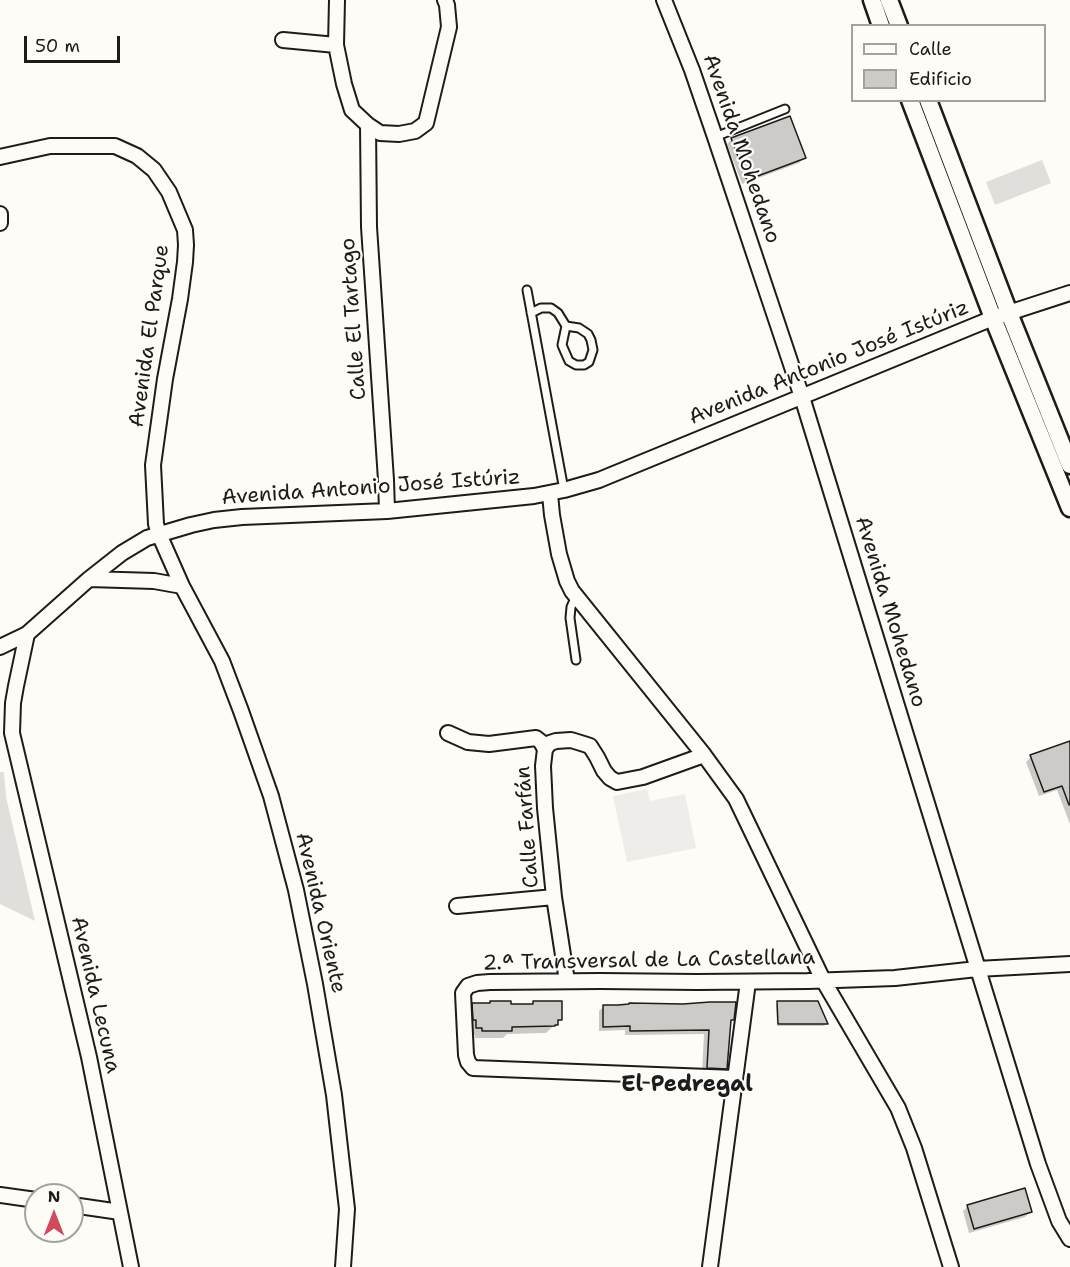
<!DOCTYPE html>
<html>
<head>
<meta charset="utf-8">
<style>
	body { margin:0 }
	#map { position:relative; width:1070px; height:1267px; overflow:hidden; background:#fdfcf7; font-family:"Shantell Sans",sans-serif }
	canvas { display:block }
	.legend { position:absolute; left:851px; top:24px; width:195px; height:78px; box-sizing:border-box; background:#fdfcf7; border:2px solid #a3a29f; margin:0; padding:8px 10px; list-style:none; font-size:18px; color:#1c1c1c }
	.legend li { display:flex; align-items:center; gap:12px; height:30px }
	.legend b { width:30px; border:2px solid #a3a29f }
	.north { position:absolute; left:24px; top:1183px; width:60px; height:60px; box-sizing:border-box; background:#fdfcf7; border:2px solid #a3a29f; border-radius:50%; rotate:0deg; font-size:16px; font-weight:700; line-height:24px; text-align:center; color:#1c1c1c }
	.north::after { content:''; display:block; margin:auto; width:21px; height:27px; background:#d1495b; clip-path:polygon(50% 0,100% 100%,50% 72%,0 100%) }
	.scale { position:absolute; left:24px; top:36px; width:96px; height:27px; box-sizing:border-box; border:3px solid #1c1c1c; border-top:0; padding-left:8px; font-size:18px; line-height:21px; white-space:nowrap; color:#1c1c1c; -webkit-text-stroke:4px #fdfcf7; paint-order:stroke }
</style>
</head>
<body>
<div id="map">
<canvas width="1070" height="1267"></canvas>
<ul class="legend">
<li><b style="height:8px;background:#fdfcf7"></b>Calle</li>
<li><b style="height:16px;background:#cccbc8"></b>Edificio</li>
</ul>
<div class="north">N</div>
<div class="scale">50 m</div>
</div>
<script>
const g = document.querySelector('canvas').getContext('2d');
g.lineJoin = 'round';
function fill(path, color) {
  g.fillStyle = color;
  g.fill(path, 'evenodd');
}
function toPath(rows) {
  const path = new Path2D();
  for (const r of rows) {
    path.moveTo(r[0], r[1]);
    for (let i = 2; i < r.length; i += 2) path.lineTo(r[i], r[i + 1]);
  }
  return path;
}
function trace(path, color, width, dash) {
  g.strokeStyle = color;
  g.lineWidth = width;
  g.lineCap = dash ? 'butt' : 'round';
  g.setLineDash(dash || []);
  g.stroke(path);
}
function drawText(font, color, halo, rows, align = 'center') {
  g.font = font + ' "Shantell Sans",sans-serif';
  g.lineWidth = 4.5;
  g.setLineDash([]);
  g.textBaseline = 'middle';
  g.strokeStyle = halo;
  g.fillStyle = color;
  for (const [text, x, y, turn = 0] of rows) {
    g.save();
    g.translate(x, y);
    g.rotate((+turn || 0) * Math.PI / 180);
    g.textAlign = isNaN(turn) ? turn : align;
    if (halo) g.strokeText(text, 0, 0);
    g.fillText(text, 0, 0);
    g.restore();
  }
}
const built = toPath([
	[647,789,650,801,685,794,696,848,627,862,613,796]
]);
const green = toPath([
	[1042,160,1051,183,995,205,986,182],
	[0,772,4,772,6,797,35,921,0,904]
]);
const shadow = toPath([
	[732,139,804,158,799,163,742,184,727,144],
	[1070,742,1070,824,1057,790,1039,796,1026,762,1031,757],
	[491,1002,509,1005,532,1005,534,1003,560,1020,546,1033,507,1034,503,1038,475,1038,475,1035,469,1035,465,1012,473,1005,488,1005],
	[778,1003,826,1024,824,1026,777,1026,776,1005],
	[604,1006,732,1020,729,1023,726,1068,721,1073,702,1072,704,1034,625,1035,625,1030,599,1031,599,1011],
	[968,1206,1030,1212,1025,1217,969,1233,963,1211]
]);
const building = toPath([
	[790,116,806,158,747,180,731,138,790,116],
	[1070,741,1070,804,1069,805,1062,786,1044,792,1030,755,1070,741],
	[490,1001,511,1001,511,1004,533,1004,533,1001,562,1001,562,1020,558,1020,558,1025,555,1025,555,1026,512,1027,512,1031,482,1031,482,1028,476,1028,476,1020,473,1020,472,1003,490,1003,490,1001],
	[777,1001,818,1001,828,1024,778,1024,777,1001],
	[710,1002,736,1002,734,1020,731,1020,727,1069,707,1068,709,1030,630,1031,630,1026,603,1027,603,1005,618,1005,629,1004,629,1003,683,1004,710,1002],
	[1025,1188,1032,1212,974,1229,967,1205,1025,1188]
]);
const service = toPath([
	[715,137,785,109],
	[527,290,564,490],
	[531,313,541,308,551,308,558,313,566,326,562,345,565,352,569,361,576,365,584,365,589,362,593,350,591,340,588,334,579,328,566,326],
	[576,660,570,618,571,607,576,596]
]);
const minor = toPath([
	[664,0,692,70,715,137,802,397,1038,1164,1059,1221,1070,1239],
	[283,40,336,45,344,84,352,110,368,125,380,133,399,134,415,131,426,123,449,27,447,5,445,0],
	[336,45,337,0],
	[368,125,369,227,386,480,387,511],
	[0,157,50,146,115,146,137,156,154,170,169,192,185,230,186,245,185,262,180,299,165,379,153,465,156,524,159,534,182,586,222,661,241,711,271,796,296,890,315,984,334,1095,347,1209,343,1267],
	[0,214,0,223],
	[550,494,552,515,559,554,567,581,572,591,704,755,736,799,823,980,898,1108,914,1148,951,1267],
	[89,579,154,581,182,586],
	[27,634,16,686,13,703,12,733,89,1057,131,1267],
	[0,647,27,634,89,579,122,553,147,538,191,525,214,520,242,517,387,511,534,496,564,490,599,480,993,318,1070,293],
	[448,733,468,742,489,744,536,738,541,742,545,749],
	[457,906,554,897],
	[567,981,554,897,545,808,543,766,545,749,550,743,556,741,571,740,584,744,590,746,597,757,604,771,610,778,617,782,643,777,704,755],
	[735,1078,473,1068,468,1062,466,1055,463,993,468,986,477,983,490,982,600,981,697,982,808,981,895,978,977,969,1070,964],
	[0,1195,36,1200],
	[72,1205,120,1212],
	[710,1267,748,982]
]);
const tertiary = toPath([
	[872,0,881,26],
	[889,0,899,26],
	[910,100,993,318,1070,508],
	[928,100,1009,313,1070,465]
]);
const streetNames = [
	["Avenida Mohedano",741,149,71],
	["Calle El Tartago",354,319,-94],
	["Avenida El Parque",150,336,-82],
	["Avenida Antonio José Istúriz",829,363,-22],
	["Avenida Antonio José Istúriz",371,488,-4],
	["Avenida Mohedano",890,612,73],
	["Calle Farfán",528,827,-94],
	["Avenida Oriente",320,913,77],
	["2.ª Transversal de La Castellana",649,961,-1],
	["Avenida Lecuna",95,995,77]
];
const neighbourhoodNames = [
	["El Pedregal",687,1085]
];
fill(built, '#eeede9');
fill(green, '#e0dfdb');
fill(shadow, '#0003');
fill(building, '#cccbc8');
trace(building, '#1c1c1c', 1.5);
trace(service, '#1c1c1c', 11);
trace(minor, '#1c1c1c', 18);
trace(tertiary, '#1c1c1c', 21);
trace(service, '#fdfcf7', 7);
trace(minor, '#fdfcf7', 14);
trace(tertiary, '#fdfcf7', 16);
drawText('21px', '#1c1c1c', '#fdfcf7', streetNames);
drawText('bold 22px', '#1c1c1c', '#fdfcf7', neighbourhoodNames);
</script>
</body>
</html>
